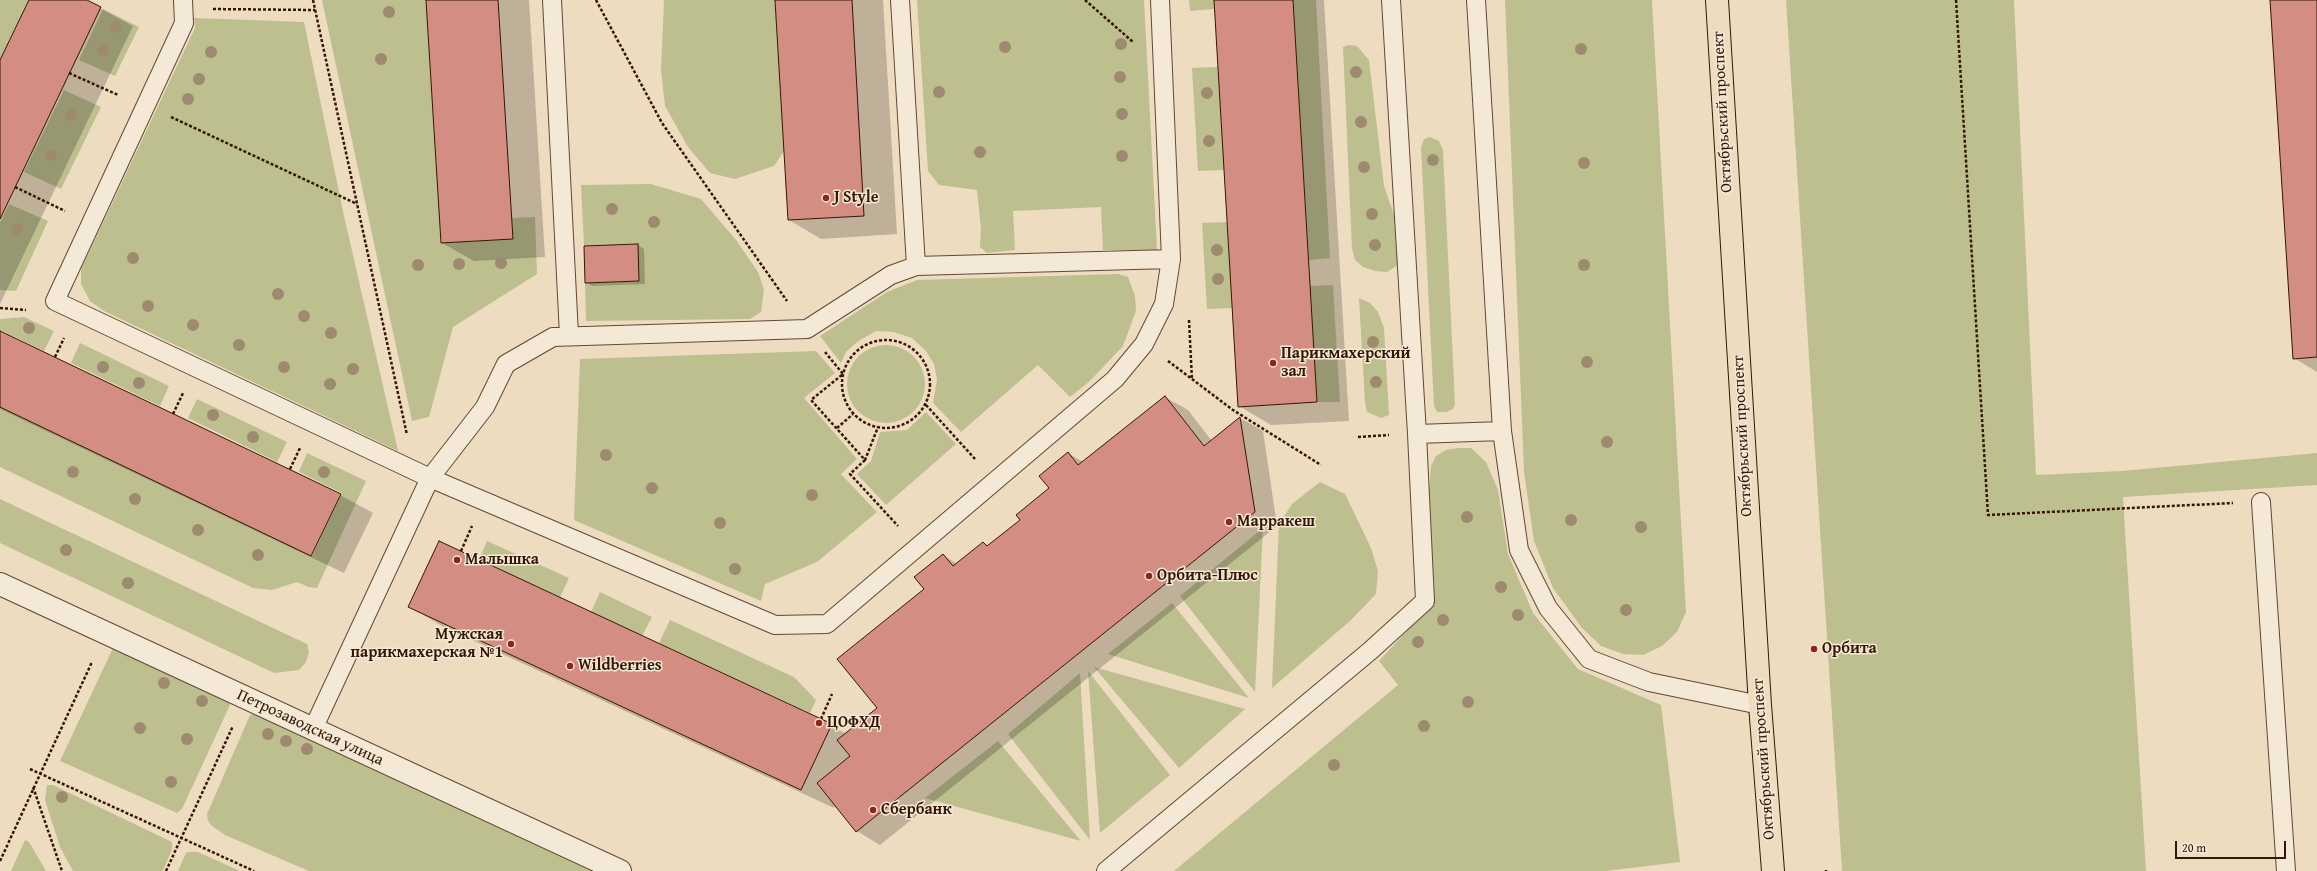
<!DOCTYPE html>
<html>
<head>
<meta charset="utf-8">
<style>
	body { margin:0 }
	#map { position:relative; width:2317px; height:871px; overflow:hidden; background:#eedcc0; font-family:"Gentium Book Plus",serif }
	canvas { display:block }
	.scale { position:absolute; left:2175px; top:841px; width:111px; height:18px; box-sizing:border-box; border:2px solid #341603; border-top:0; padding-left:5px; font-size:12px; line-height:14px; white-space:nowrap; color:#341603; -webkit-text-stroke:3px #f4e8d6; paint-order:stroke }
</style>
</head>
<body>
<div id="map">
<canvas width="2317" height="871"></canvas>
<div class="scale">20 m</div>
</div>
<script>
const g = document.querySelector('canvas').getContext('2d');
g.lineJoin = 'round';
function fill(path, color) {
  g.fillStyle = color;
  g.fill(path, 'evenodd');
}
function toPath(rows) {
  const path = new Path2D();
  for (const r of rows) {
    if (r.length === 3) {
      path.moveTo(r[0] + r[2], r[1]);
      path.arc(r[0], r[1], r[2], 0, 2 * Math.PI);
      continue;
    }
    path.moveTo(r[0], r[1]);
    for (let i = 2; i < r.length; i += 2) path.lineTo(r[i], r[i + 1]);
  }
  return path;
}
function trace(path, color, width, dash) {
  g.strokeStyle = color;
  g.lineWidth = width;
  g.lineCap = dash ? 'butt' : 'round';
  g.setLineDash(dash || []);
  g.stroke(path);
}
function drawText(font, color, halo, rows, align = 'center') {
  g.font = font + ' "Gentium Book Plus",serif';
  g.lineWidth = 3;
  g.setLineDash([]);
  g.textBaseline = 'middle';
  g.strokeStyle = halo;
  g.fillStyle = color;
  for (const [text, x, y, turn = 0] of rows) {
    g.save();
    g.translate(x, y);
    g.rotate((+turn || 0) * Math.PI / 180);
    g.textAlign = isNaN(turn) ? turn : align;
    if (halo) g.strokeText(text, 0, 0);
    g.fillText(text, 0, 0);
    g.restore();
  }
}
const green = toPath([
	[0,0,29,0,0,60],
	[322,0,426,0,441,243,513,239,512,218,535,217,537,274,453,327,429,417,412,421],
	[664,0,775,0,784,151,774,166,735,179,710,173,688,147,665,106,661,70],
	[917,0,1144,0,1157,250,1103,250,1101,207,1013,211,1015,250,987,253,980,247,981,229,977,190,939,185,928,171],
	[1189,0,1214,0,1214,9,1190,11],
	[1293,0,1316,0,1330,258,1309,260],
	[1505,0,1652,0,1686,612,1677,632,1662,646,1643,655,1623,654,1601,646,1582,628,1553,588,1534,541,1524,472],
	[1786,0,2014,0,2036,475,2122,471,2317,453,2317,485,2123,497,2146,871,1842,871],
	[103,9,139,27,115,76,79,60],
	[194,18,304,22,344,216,398,451,104,311,90,301,81,284,81,269,195,28],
	[1349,45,1357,46,1369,60,1384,186,1400,232,1402,255,1398,265,1387,272,1375,271,1363,267,1355,260,1352,249,1343,47],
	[1218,67,1224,170,1198,171,1192,68],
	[64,90,101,107,61,189,24,172],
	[1430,137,1439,141,1443,150,1455,404,1453,409,1446,412,1437,412,1434,406,1421,147,1424,139],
	[651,184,701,199,736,240,758,272,764,290,761,312,750,319,586,321,585,283,638,281,638,244,584,246,581,185],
	[9,204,48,221,16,291,0,290,0,223],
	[1227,222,1232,308,1207,309,1202,223],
	[1118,274,1128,277,1135,296,1136,311,1123,346,1090,381,1070,397,1038,365,961,432,933,403,937,379,934,364,926,351,912,338,893,332,876,331,857,342,846,352,841,363,820,336,887,292,917,280],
	[1333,285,1340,402,1317,402,1310,286],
	[1359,298,1370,303,1378,312,1384,328,1389,415,1381,418,1367,412,1365,402],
	[24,317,54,331,44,351,0,330,0,319],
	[80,343,169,386,160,406,71,363],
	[886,384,39],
	[816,351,835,373,804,398,857,459,841,474,877,512,817,562,765,584,761,601,574,520,580,359],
	[197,399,287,442,277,462,188,418],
	[0,407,312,556,342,493,299,472,307,453,366,481,317,588,309,587,297,582,272,590,253,588,0,467],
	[926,412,956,444,886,505,857,474,871,461,880,432,907,430],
	[1458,448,1471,448,1486,462,1498,490,1508,554,1533,613,1578,669,1661,705,1680,862,1606,871,1174,871,1398,685,1379,661,1419,618,1431,466,1436,456,1446,450],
	[1320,482,1345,494,1371,548,1378,571,1376,594,1350,621,1272,688,1279,524,1292,504],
	[0,499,307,644,309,652,306,662,299,670,274,673,0,543],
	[1263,528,1255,692,1180,596],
	[487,541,569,578,560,597,479,560],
	[600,592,652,617,642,636,591,612],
	[1172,603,1249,698,1108,654],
	[670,620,794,677,816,700,810,713,659,643],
	[113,648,229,700,230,705,182,809,177,813,60,761],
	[1094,667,1245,709,1179,768],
	[1088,671,1170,775,1100,833],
	[1080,673,1090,840,1008,734],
	[256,713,607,871,309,871,225,835,212,826,208,821,207,814,250,715],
	[998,741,1081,841,925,798],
	[47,785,53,785,172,842,172,849,163,871,73,871,60,847,45,800],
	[25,840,29,842,46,871,11,871],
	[190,852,198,852,240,871,178,871,186,853]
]);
const shadow = toPath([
	[30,0,85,0,133,26,0,304,0,62],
	[427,0,529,0,545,257,474,261,442,243],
	[776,0,883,0,897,234,821,239,789,220],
	[1215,0,1324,0,1349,421,1271,425,1239,406],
	[2271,0,2317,0,2317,372,2294,358],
	[638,245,644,249,645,284,592,286,586,282],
	[0,332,340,495,373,513,344,573,0,409],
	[1165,397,1188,410,1212,441,1240,418,1263,431,1277,526,880,845,857,831,836,805,834,808,442,626,410,607,439,542,847,734,878,708,925,590,943,555,957,564,983,543,989,546,1022,520,1051,489,1068,453,1083,462]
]);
const building = toPath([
	[29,0,87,0,101,7,0,219,0,60,29,0],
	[426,0,498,0,513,239,441,243,426,0],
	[775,0,852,0,864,216,788,220,775,0],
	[1214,0,1293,0,1317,402,1238,407,1214,0],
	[2270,0,2317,0,2317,357,2293,359,2270,0],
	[638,244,639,281,585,283,584,246,638,244],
	[0,331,341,494,311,556,0,407,0,331],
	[1165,396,1204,446,1240,417,1255,512,856,832,817,783,850,756,837,740,877,708,837,659,924,589,914,577,943,554,953,566,983,542,987,546,1020,520,1016,515,1049,488,1039,476,1068,452,1078,465,1165,396],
	[439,541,832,724,801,790,408,607,439,541]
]);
const path = toPath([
	[313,0,407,435],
	[596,0,662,123,787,301],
	[1085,0,1133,42],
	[1956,0,1988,515,2233,503],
	[213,9,315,10],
	[69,73,118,95],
	[171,117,357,204],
	[15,187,65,211],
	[0,308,26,310],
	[1189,320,1192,380],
	[886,384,44],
	[825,352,843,374,811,400,865,460,878,427],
	[55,357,64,338],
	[1168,361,1233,410,1321,465],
	[926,405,975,459],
	[173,414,183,393],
	[837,428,853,414],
	[1358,437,1389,435],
	[865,460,850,474,898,526],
	[290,469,300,448],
	[461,551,472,526],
	[821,719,832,694],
	[30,769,254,871],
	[33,787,62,871],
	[0,861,92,662],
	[1826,870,1826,871],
	[166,871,233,726]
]);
const service = toPath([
	[183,0,184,23,55,301,430,478,775,625,827,624,1115,379,1144,344,1164,304,1171,259,1160,0],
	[552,0,569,335],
	[900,0,916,266],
	[1391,0,1417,434],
	[1502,431,1519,550,1548,608,1589,659,1649,682,1760,705],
	[2261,502,2286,871],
	[313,729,430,478,485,407,506,364,553,337,807,329,891,275,916,266,1171,259],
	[1106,871,1370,651,1425,601,1417,434,1502,431,1476,0]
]);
const tertiary = toPath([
	[0,584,620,871]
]);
const primary = toPath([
	[1717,0,1760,705,1773,871]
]);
const trees = [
	[389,12],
	[116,27],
	[1121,44],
	[1005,47],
	[1581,49],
	[103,50],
	[211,52],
	[381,59],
	[1356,72],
	[1120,77],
	[199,79],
	[939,92],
	[1207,93],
	[188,99],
	[1122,114],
	[71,115],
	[1361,122],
	[1209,141],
	[980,152],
	[51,155],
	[1122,156],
	[1433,160],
	[1584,163],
	[1364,167],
	[612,209],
	[1372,214],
	[654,222],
	[17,229],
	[1375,245],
	[1217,250],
	[133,258],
	[501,263],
	[459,264],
	[418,265],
	[1584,265],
	[1218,279],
	[278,294],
	[148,306],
	[304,316],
	[193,325],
	[29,328],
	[331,333],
	[1373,342],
	[239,345],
	[1587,362],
	[103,367],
	[284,367],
	[353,369],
	[1376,382],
	[139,383],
	[330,384],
	[213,415],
	[253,437],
	[1607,442],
	[606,455],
	[73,472],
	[324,472],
	[652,488],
	[812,495],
	[135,499],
	[1467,517],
	[1571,520],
	[720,523],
	[1641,527],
	[198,530],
	[66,550],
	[258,555],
	[735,569],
	[128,583],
	[1501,587],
	[1626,610],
	[1518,615],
	[1443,620],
	[1418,642],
	[164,683],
	[202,701],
	[1468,702],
	[1424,726],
	[140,728],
	[268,734],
	[187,739],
	[286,741],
	[307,749],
	[1334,765],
	[171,782],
	[62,797]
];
const markers = [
	[826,198,4,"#8f2418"],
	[1273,363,4,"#8f2418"],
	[1229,522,4,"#8f2418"],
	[457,560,4,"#8f2418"],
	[1149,576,4,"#8f2418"],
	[511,644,4,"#8f2418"],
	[1814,649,4,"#8f2418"],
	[570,666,4,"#8f2418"],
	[819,723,4,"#8f2418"],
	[873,810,4,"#8f2418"]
];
const streetNames = [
	["Октябрьский проспект",1723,112,-93],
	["Октябрьский проспект",1743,436,-93],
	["Петрозаводская улица",310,728,25],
	["Октябрьский проспект",1764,759,-94]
];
const poiNames = [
	["J Style",834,198],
	["Парикмахерский",1281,354],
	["зал",1281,372],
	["Марракеш",1237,522],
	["Малышка",465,560],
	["Орбита-Плюс",1157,576],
	["Мужская",503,635,"right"],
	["парикмахерская №1",503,653,"right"],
	["Орбита",1822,649],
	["Wildberries",578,666],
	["ЦОФХД",827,723],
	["Сбербанк",881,810]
];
fill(green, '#bdbf8f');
fill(shadow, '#0003');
fill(building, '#d48d83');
trace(building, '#341603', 1);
trace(service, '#624832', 20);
trace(tertiary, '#624832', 24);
trace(primary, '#341603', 24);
trace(path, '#341603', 2.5, [3, 2]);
trace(service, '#f4e8d6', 18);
trace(tertiary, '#f4e8d6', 22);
trace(primary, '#eedcc0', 22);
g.fillStyle = '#9e8b6f';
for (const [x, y] of trees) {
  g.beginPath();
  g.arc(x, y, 6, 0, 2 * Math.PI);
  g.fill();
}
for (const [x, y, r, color] of markers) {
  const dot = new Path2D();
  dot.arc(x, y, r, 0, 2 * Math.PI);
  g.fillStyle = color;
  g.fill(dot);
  trace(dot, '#f4e8d6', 1.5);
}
drawText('16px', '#341603', '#f4e8d6', streetNames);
drawText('bold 16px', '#341603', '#f4e8d6', poiNames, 'left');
</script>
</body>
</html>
